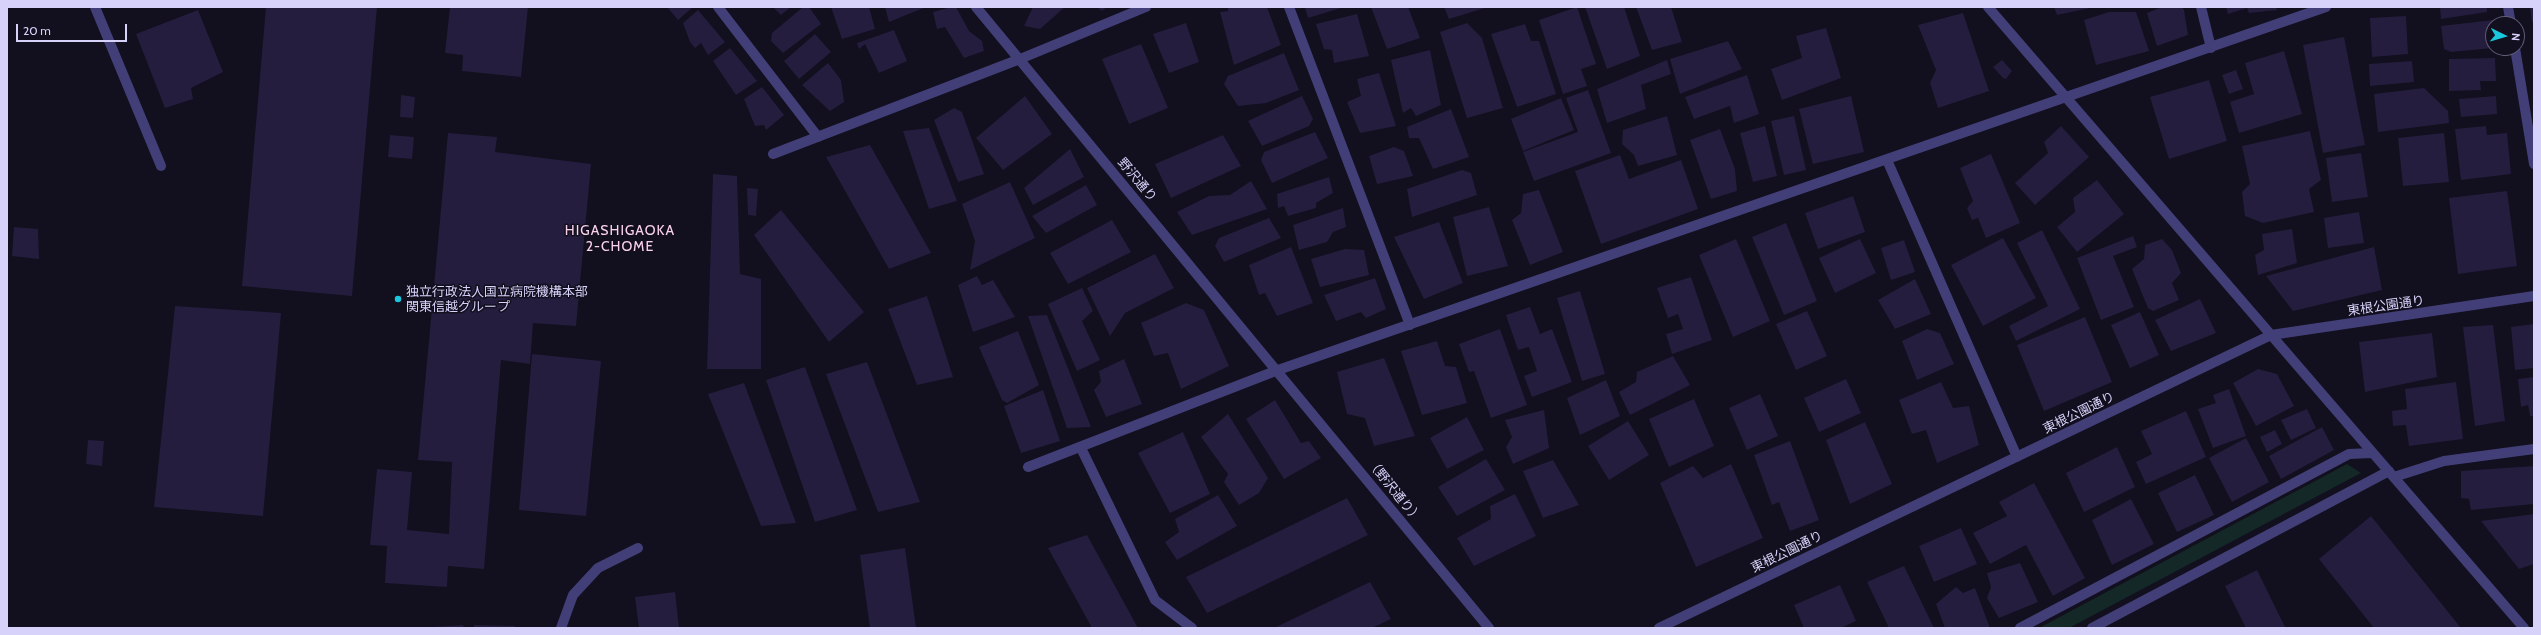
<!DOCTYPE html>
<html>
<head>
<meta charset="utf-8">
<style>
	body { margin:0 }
	#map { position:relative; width:2541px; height:635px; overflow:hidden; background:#120f1e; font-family:Cabin,sans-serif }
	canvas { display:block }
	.frame { position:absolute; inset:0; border:8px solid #d7d2fa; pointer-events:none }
	.north { position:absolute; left:2485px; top:16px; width:40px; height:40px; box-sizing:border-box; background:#120f1e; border:1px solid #615d76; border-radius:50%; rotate:95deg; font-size:11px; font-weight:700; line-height:16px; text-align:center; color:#d7d2fa }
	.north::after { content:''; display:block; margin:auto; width:14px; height:18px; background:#1ac8de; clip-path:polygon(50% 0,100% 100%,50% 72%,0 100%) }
	.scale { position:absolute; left:16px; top:24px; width:111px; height:18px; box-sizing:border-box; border:2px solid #d7d2fa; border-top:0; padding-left:5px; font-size:12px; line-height:14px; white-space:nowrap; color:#d7d2fa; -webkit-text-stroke:3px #120f1e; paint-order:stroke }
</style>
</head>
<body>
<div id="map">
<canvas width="2541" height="635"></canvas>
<div class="frame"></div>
<div class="north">N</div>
<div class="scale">20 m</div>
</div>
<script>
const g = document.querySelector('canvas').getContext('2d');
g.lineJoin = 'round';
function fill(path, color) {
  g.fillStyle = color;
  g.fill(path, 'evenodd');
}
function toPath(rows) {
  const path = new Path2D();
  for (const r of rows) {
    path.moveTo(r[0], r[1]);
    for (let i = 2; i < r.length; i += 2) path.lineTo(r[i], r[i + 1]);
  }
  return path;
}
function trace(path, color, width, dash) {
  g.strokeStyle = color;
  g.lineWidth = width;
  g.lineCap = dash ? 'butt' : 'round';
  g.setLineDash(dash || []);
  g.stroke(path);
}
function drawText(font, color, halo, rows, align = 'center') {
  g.font = font + ' Cabin,"Noto Sans JP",sans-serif';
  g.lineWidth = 3;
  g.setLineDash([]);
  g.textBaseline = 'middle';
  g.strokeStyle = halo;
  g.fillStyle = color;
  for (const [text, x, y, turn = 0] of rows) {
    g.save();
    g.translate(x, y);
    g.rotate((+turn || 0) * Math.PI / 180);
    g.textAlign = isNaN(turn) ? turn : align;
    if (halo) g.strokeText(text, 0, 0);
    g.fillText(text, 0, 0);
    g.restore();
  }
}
const green = toPath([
	[2347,464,2361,473,2069,628,2039,628]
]);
const building = toPath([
	[266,7,377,7,352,296,242,286],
	[450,7,528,7,521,77,462,71,463,55,445,53],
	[667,7,693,7,678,20],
	[773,7,791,7,781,15],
	[803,7,809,7,821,24,783,53,771,41,772,33],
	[831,7,869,7,875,29,842,39],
	[885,7,926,7,889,22],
	[951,7,956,7,969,31,982,41,984,51,964,58,945,27,937,29,933,12],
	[1033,7,1065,7,1040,29,1024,26],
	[1097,7,1107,7,1102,11],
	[1228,7,1267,7,1281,45,1234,65,1220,12,1228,11],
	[1305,7,1344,7,1308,18],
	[1371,7,1408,7,1420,38,1387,49],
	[1444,7,1488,7,1449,19],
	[1577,7,1596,64,1581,69,1587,86,1563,94,1539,20],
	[1585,7,1624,7,1640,56,1607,69],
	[1636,7,1671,7,1682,42,1652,50],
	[2054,7,2090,7,2090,8,2057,15],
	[2162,7,2182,7,2184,10,2188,35,2157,46,2147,13],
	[2226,7,2276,7,2277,10,2249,13,2247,8,2228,14],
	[2440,7,2487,7,2487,12,2441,19],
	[2530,7,2534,7,2534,22,2532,22],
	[198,10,223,72,191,88,193,99,165,108,136,34],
	[698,10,725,42,708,55,701,43,695,48,690,42,683,23],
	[2109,12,2136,12,2149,51,2096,65,2084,20],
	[1963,13,1989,91,1938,108,1930,83,1936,70,1918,25],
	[1357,14,1369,56,1334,63,1332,50,1324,49,1316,24],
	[2406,16,2408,54,2372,57,2370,18],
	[2493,20,2493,48,2451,52,2444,49,2441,26],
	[1186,23,1199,62,1169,73,1153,34],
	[1467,23,1482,38,1503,108,1467,118,1440,32],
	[1525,24,1531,41,1539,41,1556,94,1517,107,1491,34],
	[1826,28,1841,78,1782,100,1771,69,1802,58,1796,36],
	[894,30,907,61,879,73,865,44,859,49,857,43],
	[815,34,831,52,799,79,784,61],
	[2344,37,2365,145,2323,153,2303,45],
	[1728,41,1742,69,1680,94,1670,59],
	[1141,44,1168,108,1129,124,1102,59],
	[730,48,757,81,736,95,713,61],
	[1430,50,1441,105,1416,116,1411,108,1403,113,1391,60],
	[2284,51,2302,114,2239,133,2230,102,2254,94,2245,63],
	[1284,53,1299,90,1266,103,1238,106,1224,84,1228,76],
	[2495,58,2496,81,2480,81,2481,90,2449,91,2449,59],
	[1667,60,1671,74,1641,85,1646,109,1607,123,1597,89],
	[2002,60,2012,71,2006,79,2003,78,1993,67],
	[2412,61,2414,82,2370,86,2369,64],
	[828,63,841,80,844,102,830,111,802,85],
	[2236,70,2243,89,2229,94,2222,75],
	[1379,73,1396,126,1360,133,1347,102,1361,96,1357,79],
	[1747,75,1759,114,1734,123,1730,106,1694,119,1685,97],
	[2209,80,2227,141,2169,159,2150,97],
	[762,87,784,115,766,130,764,125,755,126,744,99],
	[2424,88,2448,111,2449,123,2378,132,2374,94],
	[1588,90,1611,153,1534,181,1523,152,1578,132,1566,98],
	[401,95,415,97,413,118,400,117],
	[1025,96,1052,134,1003,170,976,138],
	[1302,96,1313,119,1309,126,1262,146,1248,121],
	[1851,96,1864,152,1813,164,1799,109],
	[2496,96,2497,114,2461,117,2459,99],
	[1561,98,1574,130,1523,151,1511,119],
	[954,108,962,112,984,174,958,182,934,120],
	[1451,109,1469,157,1433,169,1419,138,1409,138,1407,127],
	[1667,116,1677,155,1638,166,1634,155,1622,144,1623,130],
	[1794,116,1806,170,1784,175,1771,121],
	[1765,126,1777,176,1753,182,1740,133],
	[2061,126,2089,157,2035,205,2015,183,2048,153,2044,142],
	[2486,126,2487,135,2507,133,2511,174,2461,180,2455,129],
	[929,128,957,201,929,209,903,131],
	[1720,129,1735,169,1737,191,1711,199,1690,140],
	[2310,131,2321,180,2309,189,2314,212,2263,223,2245,216,2242,192,2250,184,2242,146],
	[1315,132,1328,158,1272,183,1261,160,1264,152],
	[448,133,497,137,495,152,591,164,576,326,533,323,530,364,501,360,484,569,448,566,447,587,385,583,387,546,370,545,377,469,412,472,407,530,449,534,452,462,418,460],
	[2444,133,2449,182,2403,186,2398,138],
	[390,135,414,137,412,159,388,157],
	[1223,135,1241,166,1171,198,1155,164],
	[870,145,931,253,889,269,826,157],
	[1394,147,1404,151,1413,176,1377,184,1369,156],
	[1070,149,1084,177,1033,205,1024,188],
	[2361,153,2368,197,2332,202,2326,158],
	[1991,154,2020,223,1986,238,1978,218,1972,220,1967,208,1973,201,1960,168],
	[1620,155,1629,179,1681,160,1698,209,1601,244,1575,171],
	[1462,170,1471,173,1477,195,1412,217,1407,189],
	[713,174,737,176,740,274,761,279,761,369,707,369],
	[1329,177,1333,193,1316,203,1316,208,1288,216,1284,206,1278,208,1277,194],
	[2097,180,2124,214,2077,252,2057,227,2075,212,2073,198],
	[1251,181,1267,209,1192,235,1177,212,1209,196,1230,195],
	[1010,182,1035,238,970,270,975,241,962,204],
	[1086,185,1097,205,1046,233,1032,216],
	[747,188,758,189,756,216,748,215],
	[1539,190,1563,252,1530,265,1512,220,1521,213,1523,194],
	[2507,191,2517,266,2458,274,2449,198],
	[1853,196,1865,232,1818,249,1805,213],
	[1489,207,1508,266,1467,276,1453,217],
	[1343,208,1346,227,1333,232,1327,242,1299,250,1293,225],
	[781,210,864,312,829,342,754,235],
	[2359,212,2364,243,2328,248,2324,218],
	[1269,218,1281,238,1224,262,1215,246,1219,238],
	[1112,220,1131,252,1068,284,1050,253],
	[1439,222,1463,283,1424,299,1394,237],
	[1786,223,1817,301,1784,315,1752,237],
	[14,227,38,229,39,259,12,256],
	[2292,229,2297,263,2258,275,2255,255,2264,250,2262,234],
	[2042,230,2080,309,2016,341,2009,326,2048,306,2017,243],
	[2133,236,2137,247,2113,256,2134,307,2101,320,2077,258],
	[2003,238,2036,298,1983,326,1951,265],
	[1736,239,1770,321,1733,337,1699,255],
	[1860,239,1876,273,1835,293,1819,258],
	[2162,239,2172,250,2181,273,2172,283,2179,300,2153,311,2148,308,2132,269,2144,259,2145,245],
	[1904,240,1915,272,1891,280,1881,248],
	[1291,247,1313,303,1277,316,1265,293,1259,295,1249,265],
	[2374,247,2382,290,2293,311,2266,276],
	[1345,249,1364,250,1369,275,1320,287,1311,259],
	[1155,254,1174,288,1125,313,1110,336,1087,288],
	[977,276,982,285,993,280,1015,317,973,332,958,285],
	[1691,277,1712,340,1672,354,1666,334,1683,329,1678,314,1668,318,1657,288],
	[1375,278,1386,309,1366,318,1361,312,1336,321,1324,295],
	[1915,279,1931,314,1895,329,1878,300],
	[1082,288,1093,311,1082,321,1100,360,1077,371,1048,304],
	[1580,291,1605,374,1582,381,1557,298],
	[927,296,953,377,917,385,888,309],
	[2200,299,2216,333,2171,351,2155,320],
	[1186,303,1204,310,1229,366,1181,389,1168,353,1154,356,1141,323],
	[175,306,281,313,263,516,154,507],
	[1530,307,1540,334,1552,329,1572,382,1532,397,1524,376,1537,371,1529,347,1518,350,1506,315],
	[1807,311,1827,356,1796,370,1776,324],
	[2140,312,2159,355,2130,368,2111,325],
	[1047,315,1091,427,1067,428,1028,316],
	[2085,317,2112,382,2044,411,2017,345],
	[2534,324,2534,368,2515,370,2511,327],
	[2493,325,2505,421,2475,426,2463,327],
	[1500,329,1527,405,1491,418,1474,371,1469,372,1459,344],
	[1927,329,1940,333,1954,364,1917,380,1902,341],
	[1018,331,1039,385,1007,403,1002,400,979,347],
	[2432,333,2437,377,2365,392,2359,342],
	[1437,341,1445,366,1456,367,1467,403,1422,415,1401,351],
	[532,354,601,361,586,516,519,510],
	[1673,356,1690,385,1630,415,1619,392,1636,382,1637,372],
	[1384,358,1415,436,1374,446,1365,418,1347,414,1337,372],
	[1124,359,1142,404,1106,417,1094,390,1101,382,1099,371],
	[867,362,920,502,878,512,826,374],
	[805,367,857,510,815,522,766,380],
	[2258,369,2277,374,2294,406,2256,426,2233,383],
	[2534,377,2534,416,2530,416,2528,405,2521,407,2518,379],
	[1846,379,1861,413,1819,432,1804,398],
	[1606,380,1620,416,1580,435,1567,398],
	[1941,382,1953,408,1969,406,1979,445,1937,463,1926,430,1912,434,1899,400],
	[2456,382,2463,439,2409,446,2406,425,2393,426,2392,411,2407,409,2405,389],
	[744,383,796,523,761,526,708,394],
	[2229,389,2246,436,2213,448,2198,409,2216,403,2213,395],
	[1043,390,1060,441,1021,453,1004,406],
	[1760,394,1778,436,1747,450,1729,408],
	[1694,399,1714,446,1669,467,1649,419],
	[1275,400,1301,443,1309,441,1321,458,1284,479,1246,419],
	[2307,409,2316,428,2291,440,2281,420],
	[1544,410,1549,448,1513,464,1506,447,1512,437,1505,420],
	[2186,411,2206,457,2146,484,2136,462,2152,454,2141,431],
	[1228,414,1268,478,1259,493,1239,505,1224,482,1228,474,1201,437],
	[1467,417,1484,450,1447,469,1430,438],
	[1628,421,1649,455,1609,480,1588,446],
	[1865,422,1892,484,1850,504,1826,440],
	[2322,427,2334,450,2281,479,2269,456],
	[2275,430,2282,444,2267,452,2260,437],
	[1183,432,1210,494,1170,513,1138,453],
	[2246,438,2269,482,2232,502,2209,458],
	[88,440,104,441,102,466,86,464],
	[1790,441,1819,520,1790,531,1779,502,1772,505,1754,455],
	[2117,447,2135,487,2084,512,2066,473],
	[1486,459,1505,490,1457,516,1438,487],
	[1553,460,1579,505,1543,518,1523,471],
	[1731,464,1763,538,1696,567,1660,483,1693,466,1703,478],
	[2534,466,2534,504,2471,510,2469,499,2461,498,2461,471],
	[2195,475,2214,515,2177,532,2158,493],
	[2034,483,2085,578,2053,596,2026,545,1990,564,1973,533,2007,516,1999,502],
	[1515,494,1536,536,1474,566,1457,538,1491,519,1490,506],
	[1218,495,1237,526,1177,560,1165,542,1179,532,1175,519],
	[1347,498,1368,535,1207,613,1186,577],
	[2131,499,2154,544,2112,565,2092,520],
	[2534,514,2534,564,2519,569,2481,521],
	[2371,516,2461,628,2374,628,2319,559],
	[1961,528,1977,564,1934,582,1919,546],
	[1087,535,1138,628,1092,628,1048,548],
	[905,548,916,628,870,628,860,555],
	[2020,563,2038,602,1999,618,1987,598,1991,587,1987,573],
	[1904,566,1934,628,1889,628,1867,582],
	[2257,570,2285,627,2283,628,2246,628,2225,586],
	[1370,582,1391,619,1372,628,1274,628],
	[1840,585,1856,621,1841,628,1804,628,1794,605],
	[1956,587,1963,593,1975,588,1990,628,1945,628,1936,604],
	[675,592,679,628,639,628,635,597],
	[463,625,464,628,433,628,433,627],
	[474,625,515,626,515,628,474,628]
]);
const minor = toPath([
	[95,7,161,166],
	[718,7,818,137],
	[976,7,1489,628],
	[1289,7,1410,325],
	[1988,7,2524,628],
	[2201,7,2211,48],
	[2508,7,2511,24],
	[2515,48,2534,164],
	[773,154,1020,59,1146,7],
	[1887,160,2017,457],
	[1081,448,1155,600,1192,628],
	[1028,467,1278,370,2326,7],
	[2394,477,2444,461,2534,449],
	[561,628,573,595,598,568,638,548],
	[1659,628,2271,335,2534,296],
	[2020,628,2349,454,2371,453],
	[2092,628,2389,471]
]);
const markers = [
	[398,299,4,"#1ac8de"]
];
const streetNames = [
	["野沢通り",1137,180,50],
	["東根公園通り",2386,306,-8],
	["東根公園通り",2079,413,-26],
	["（野沢通り）",1394,491,51],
	["東根公園通り",1787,552,-26]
];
const poiNames = [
	["独立行政法人国立病院機構本部",406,292],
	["関東信越グループ",406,307]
];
const neighbourhoodNames = [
	["HIGASHIGAOKA",620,231],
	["2-CHOME",620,247]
];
fill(green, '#132827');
fill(building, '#241d3d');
trace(minor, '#423f78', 10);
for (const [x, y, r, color] of markers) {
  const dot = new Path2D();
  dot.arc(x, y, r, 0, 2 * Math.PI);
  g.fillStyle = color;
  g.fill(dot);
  trace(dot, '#120f1e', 1.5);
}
drawText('13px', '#d7d2fa', '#120f1e', streetNames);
drawText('13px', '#d7d2fa', '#120f1e', poiNames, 'left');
g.letterSpacing = '1px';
drawText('14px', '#fad3eb', '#120f1e', neighbourhoodNames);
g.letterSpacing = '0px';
</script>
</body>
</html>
